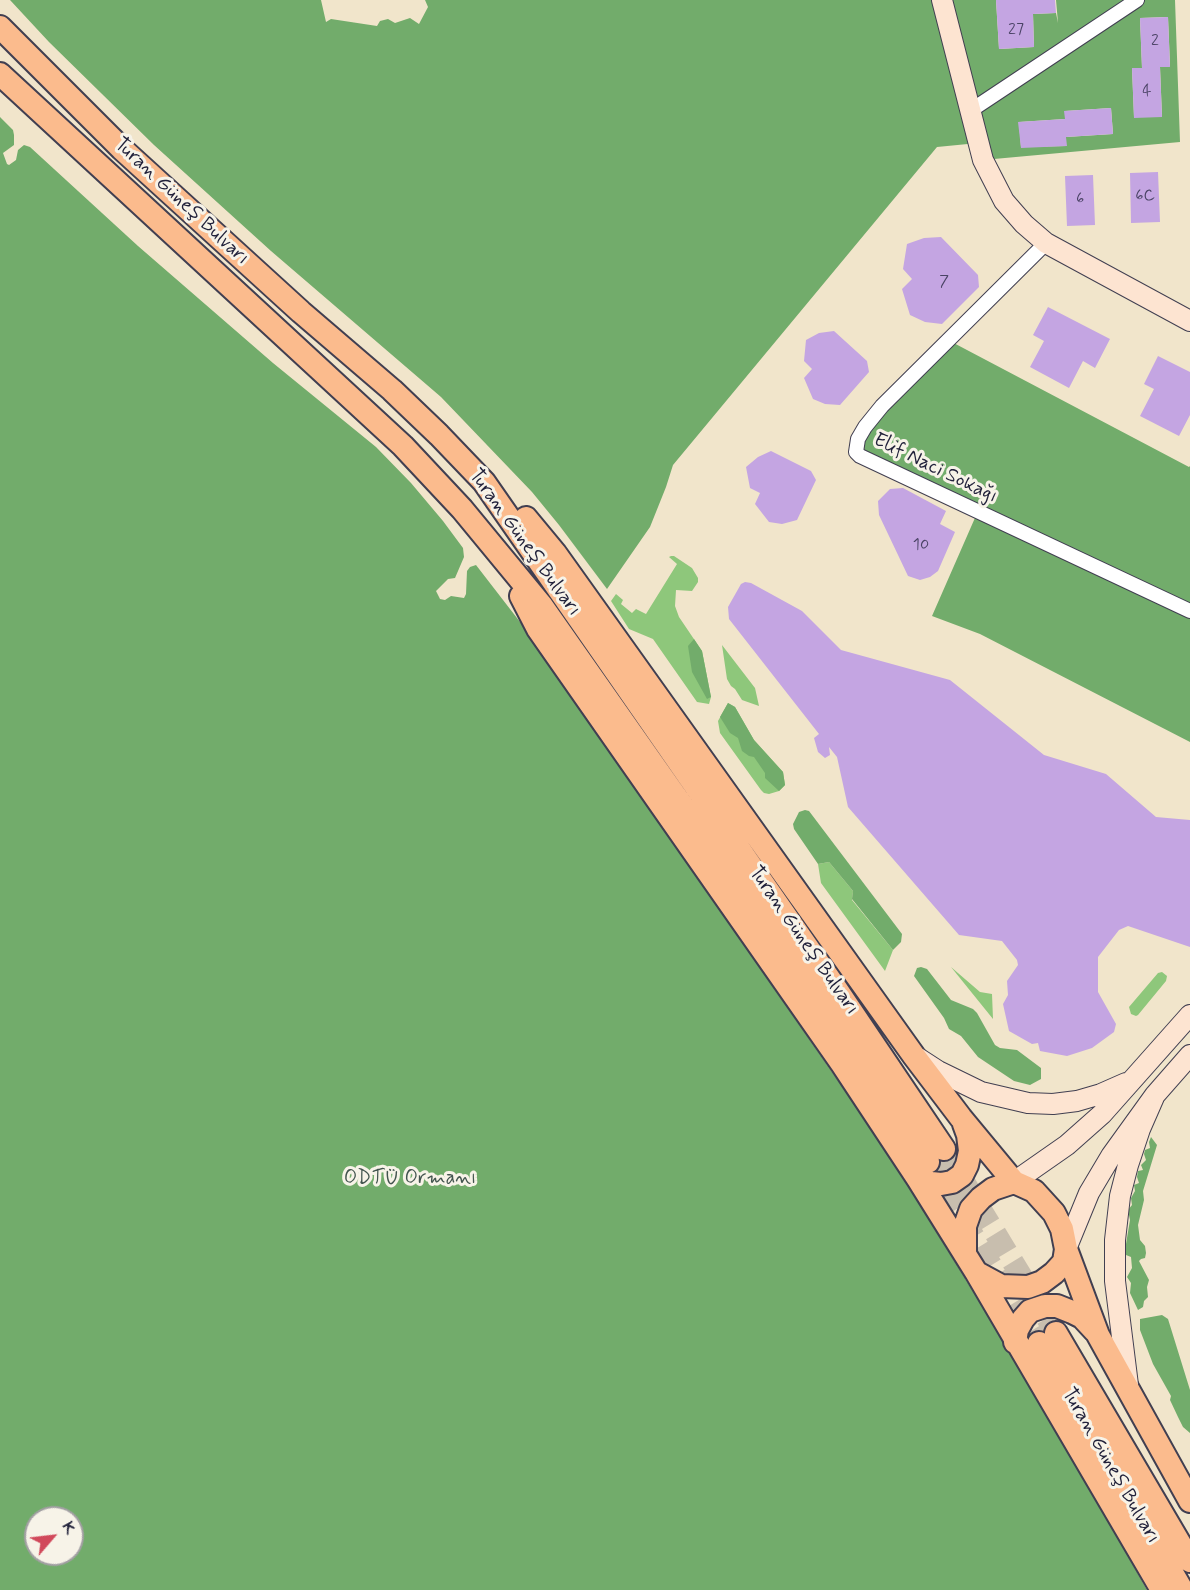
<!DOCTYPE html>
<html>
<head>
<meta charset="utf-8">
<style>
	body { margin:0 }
	#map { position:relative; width:1190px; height:1590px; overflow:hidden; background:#f1e5cb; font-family:Mynerve,sans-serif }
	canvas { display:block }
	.north { position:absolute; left:24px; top:1506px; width:60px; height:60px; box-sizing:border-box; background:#f7f3e8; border:2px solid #a29fa3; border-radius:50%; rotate:62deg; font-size:16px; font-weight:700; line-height:24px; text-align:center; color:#22223b }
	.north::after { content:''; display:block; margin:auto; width:21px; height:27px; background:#d1495b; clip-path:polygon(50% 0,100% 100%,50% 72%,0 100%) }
</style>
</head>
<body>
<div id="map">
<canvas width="1190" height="1590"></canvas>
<div class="north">K</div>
</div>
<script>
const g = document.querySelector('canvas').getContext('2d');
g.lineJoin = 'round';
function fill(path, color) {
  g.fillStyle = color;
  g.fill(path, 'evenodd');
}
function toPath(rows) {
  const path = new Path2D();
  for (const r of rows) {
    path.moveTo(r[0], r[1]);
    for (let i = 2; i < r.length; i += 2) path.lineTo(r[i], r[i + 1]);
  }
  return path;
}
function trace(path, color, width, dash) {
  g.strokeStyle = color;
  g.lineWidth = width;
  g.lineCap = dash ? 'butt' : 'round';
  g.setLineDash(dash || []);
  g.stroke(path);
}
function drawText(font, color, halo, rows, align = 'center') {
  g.font = font + ' Mynerve,sans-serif';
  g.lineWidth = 6;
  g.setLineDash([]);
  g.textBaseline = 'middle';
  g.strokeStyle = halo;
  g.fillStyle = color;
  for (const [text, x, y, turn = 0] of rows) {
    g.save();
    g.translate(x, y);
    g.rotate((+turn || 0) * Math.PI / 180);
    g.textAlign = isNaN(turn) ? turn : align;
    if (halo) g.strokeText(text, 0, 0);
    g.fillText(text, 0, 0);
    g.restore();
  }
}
const green = toPath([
	[671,556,674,556,692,568,698,578,698,582,692,591,676,590,675,606,679,617,702,651,711,697,709,704,697,702,653,639,629,629,611,601,616,594,623,600,621,604,632,613,636,609,646,614,677,564,669,557],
	[722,645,755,688,759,706,742,700,735,689,731,686,727,679],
	[728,703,735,707,754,740,783,772,785,785,779,791,769,794,764,793,761,790,720,733,718,721],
	[829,862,853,891,852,900,893,950,885,971,821,883,818,864],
	[951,967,980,992,992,994,993,1019],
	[1162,972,1167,976,1166,981,1138,1015,1136,1016,1131,1014,1129,1007,1158,973]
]);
const forest = toPath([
	[10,0,321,0,326,22,331,19,377,26,380,21,388,19,395,23,410,18,419,24,428,7,425,0,996,0,999,49,1034,47,1033,14,1056,13,1058,23,1056,0,1175,0,1180,142,983,160,978,143,937,147,673,465,666,487,650,527,607,589,559,525,532,492,441,397,271,251,154,145,49,42],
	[1168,17,1170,66,1160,67,1162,117,1134,117,1132,68,1142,68,1140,18],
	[1111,108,1113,134,1066,137,1066,146,1021,147,1019,122,1065,119,1065,111],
	[0,117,13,130,14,135,14,145,3,153,7,164,9,165,16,160,18,150,24,145,30,147,138,246,273,363,376,447,411,483,443,521,463,548,464,557,455,578,448,579,436,591,440,599,445,600,451,596,464,598,466,594,467,571,470,567,476,565,527,631,888,1153,1041,1402,1147,1590,0,1590],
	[36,1518,72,1518,72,1554,36,1554],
	[948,340,1189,467,1190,466,1190,742,980,634,932,616,978,511,860,456,858,439],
	[694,639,702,651,711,697,707,699,692,672,688,646],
	[728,703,735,707,754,740,783,772,785,785,779,791,765,778,765,773,754,757,749,756,742,751,738,738,730,733,720,717],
	[805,810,809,811,902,934,901,942,893,950,852,899,853,891,829,862,818,864,794,829,793,824,799,812],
	[921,967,927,969,951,1000,973,1009,977,1013,995,1045,1000,1048,1017,1050,1041,1068,1041,1079,1030,1085,1014,1081,978,1057,961,1036,949,1029,944,1018,914,976,917,968],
	[1151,1137,1157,1145,1143,1191,1144,1200,1138,1225,1140,1240,1145,1246,1146,1253,1145,1258,1141,1259,1139,1261,1149,1280,1147,1287,1148,1297,1144,1301,1143,1307,1138,1310,1130,1293,1131,1283,1127,1277,1132,1268,1131,1257,1126,1255,1125,1250,1130,1220,1128,1210,1132,1205,1131,1198,1135,1191,1134,1185,1139,1183,1137,1177,1138,1171,1143,1170,1141,1165,1146,1160,1144,1154,1145,1150,1150,1148,1149,1142],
	[1162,1315,1168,1319,1190,1390,1190,1433,1183,1427,1178,1417,1170,1400,1171,1396,1153,1364,1140,1330,1140,1319]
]);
const building = toPath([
	[996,0,1055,0,1056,13,1033,14,1034,47,999,49],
	[1168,17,1170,67,1160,67,1162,117,1134,118,1132,68,1142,68,1140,18],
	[1111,108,1113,134,1066,137,1067,146,1021,148,1018,122,1065,119,1064,111],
	[1158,172,1160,222,1131,223,1130,173],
	[1093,175,1095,225,1067,226,1065,176],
	[941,237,978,275,979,287,942,324,925,322,910,315,902,289,912,279,903,269,907,244,924,238],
	[1048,307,1110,339,1095,368,1083,361,1069,388,1030,367,1044,341,1033,335],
	[834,331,867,361,869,372,840,405,825,404,813,399,804,378,812,369,804,361,806,340,819,333],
	[1158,356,1190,372,1190,415,1179,436,1140,416,1154,389,1144,384],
	[771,451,811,471,816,480,797,520,782,524,769,522,755,504,760,493,750,488,746,467,758,457],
	[903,488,946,511,940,524,955,532,938,571,930,577,920,580,908,576,879,515,878,501,890,489],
	[745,582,751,583,802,611,841,650,950,680,1044,755,1106,774,1156,817,1190,820,1190,947,1128,926,1119,930,1098,957,1098,992,1116,1024,1114,1032,1092,1048,1067,1056,1040,1051,1038,1043,1032,1044,1009,1031,1003,1004,1008,995,1007,981,1018,965,1017,960,1002,941,959,935,848,807,837,757,829,747,830,755,825,758,818,752,814,738,819,734,729,619,728,607,741,584]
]);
const primaryTunnel = toPath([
	[944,1149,1056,1333],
	[928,1162,1039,1343]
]);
const street = toPath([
	[970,111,1137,0],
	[1046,243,882,406,865,427,858,439,856,452,860,456,1190,611]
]);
const secondary = toPath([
	[942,0,983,160,1004,201,1024,224,1046,243,1190,321],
	[918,1058,938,1071,981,1092,1028,1103,1053,1104,1077,1101,1101,1094,1126,1083],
	[1014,1182,1067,1145,1102,1114,1190,1015],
	[1066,1249,1089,1193,1111,1156,1155,1095,1190,1055],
	[1128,1385,1115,1281,1115,1240,1120,1196,1128,1165,1140,1129,1154,1097]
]);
const primary = toPath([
	[0,27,122,149,301,312,392,390,439,435,484,482,833,984,944,1149],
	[0,74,403,446,462,509,542,606,816,996,928,1162],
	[526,518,555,553,914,1056,961,1118,1014,1182,1034,1191,1054,1213,1062,1229,1066,1249,1098,1335,1190,1501],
	[521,596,538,629,842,1064,918,1179,976,1272,1162,1590],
	[918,1179,931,1183,941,1184,952,1182,962,1175,967,1165,970,1151,968,1135,964,1124],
	[965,1253,965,1226,971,1209,981,1198,993,1189,1014,1182],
	[977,1273,1001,1286,1028,1287,1042,1282,1054,1273,1064,1262,1066,1249],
	[1056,1333,1190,1561],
	[1015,1342,1017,1330,1023,1319,1030,1311,1045,1306,1057,1306,1072,1312,1082,1317,1095,1331],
	[1039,1343,1182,1590]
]);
const numberNames = [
	["27",1016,31],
	["2",1155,42],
	["4",1147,92],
	["6C",1145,197],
	["6",1080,200],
	["7",944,283],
	["10",921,546]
];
const streetNames = [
	["Turan Güneş Bulvarı",181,202,43],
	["Elif Naci Sokağı",935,469,26],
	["Turan Güneş Bulvarı",524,543,54],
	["Turan Güneş Bulvarı",803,941,55],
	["Turan Güneş Bulvarı",1110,1466,60]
];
const parkNames = [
	["ODTÜ Ormanı",410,1179]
];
fill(green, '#8ec77b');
fill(forest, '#72ac6b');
fill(building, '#c4a5e2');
trace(primaryTunnel, '#c8beae', 22, [22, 11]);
trace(street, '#413f51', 16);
trace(secondary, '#413f51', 22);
trace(primary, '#413f51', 26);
trace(street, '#fff', 14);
trace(secondary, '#fde4d1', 20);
trace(primary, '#fbbb8d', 22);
drawText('16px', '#4a4365', null, numberNames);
drawText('20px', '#22223b', '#f7f3e8', streetNames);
drawText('20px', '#42544e', '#f7f3e8', parkNames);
</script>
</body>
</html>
